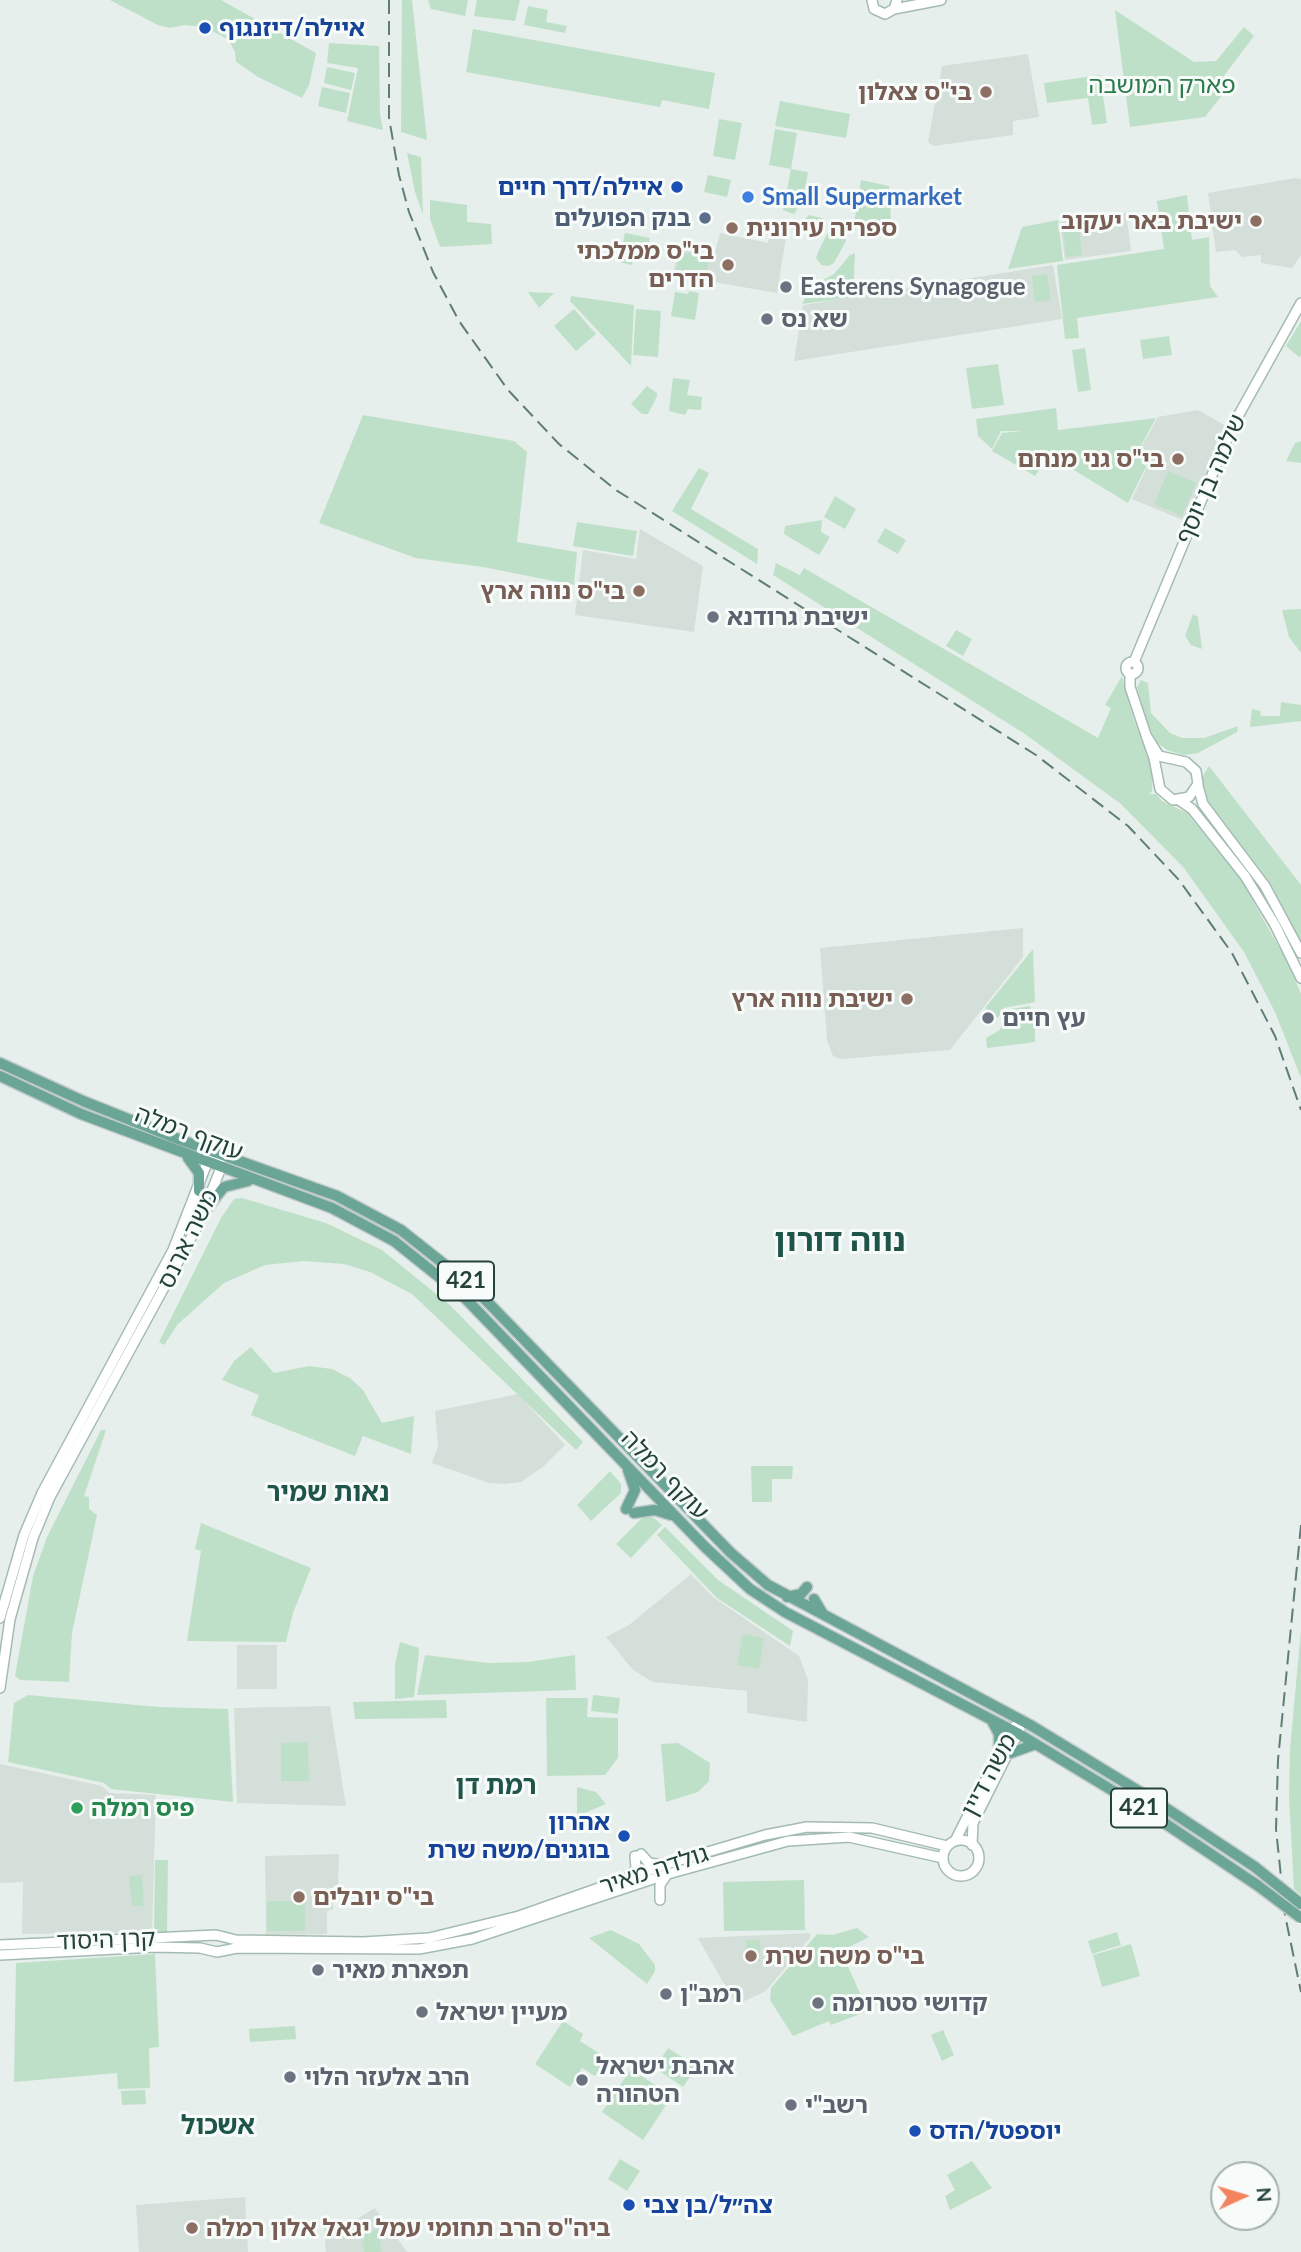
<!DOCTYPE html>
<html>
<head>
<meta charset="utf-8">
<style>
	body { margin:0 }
	#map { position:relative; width:1301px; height:2252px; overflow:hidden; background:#e6efeb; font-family:Lato,sans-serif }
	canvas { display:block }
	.north { position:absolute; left:1210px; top:2161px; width:70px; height:70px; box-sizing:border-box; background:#f7fbf9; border:2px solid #a3b1ad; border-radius:50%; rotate:86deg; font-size:19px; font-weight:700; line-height:28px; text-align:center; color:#24423a }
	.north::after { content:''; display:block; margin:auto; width:24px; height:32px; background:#f4845f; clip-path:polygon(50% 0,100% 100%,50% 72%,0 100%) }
</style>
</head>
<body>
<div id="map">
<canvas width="1301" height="2252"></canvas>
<div class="north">N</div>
</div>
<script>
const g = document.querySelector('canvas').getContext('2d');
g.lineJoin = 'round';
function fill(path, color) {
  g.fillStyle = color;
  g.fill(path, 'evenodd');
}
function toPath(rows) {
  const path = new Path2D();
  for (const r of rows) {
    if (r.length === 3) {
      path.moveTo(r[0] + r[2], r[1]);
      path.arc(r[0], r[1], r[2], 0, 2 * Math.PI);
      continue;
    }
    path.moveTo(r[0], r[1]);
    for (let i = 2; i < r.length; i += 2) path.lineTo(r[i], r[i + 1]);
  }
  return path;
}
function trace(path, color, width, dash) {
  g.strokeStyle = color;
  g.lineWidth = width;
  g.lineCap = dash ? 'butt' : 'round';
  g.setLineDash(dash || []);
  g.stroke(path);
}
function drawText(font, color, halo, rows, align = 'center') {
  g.font = font + ' Lato,"Noto Sans Hebrew",sans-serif';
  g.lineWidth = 6;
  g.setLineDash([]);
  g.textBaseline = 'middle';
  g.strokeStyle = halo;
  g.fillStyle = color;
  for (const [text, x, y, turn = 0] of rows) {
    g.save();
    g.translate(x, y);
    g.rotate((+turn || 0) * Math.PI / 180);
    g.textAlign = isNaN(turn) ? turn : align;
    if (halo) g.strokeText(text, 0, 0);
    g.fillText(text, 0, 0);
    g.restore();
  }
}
const built = toPath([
	[1028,54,1039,117,1013,121,1013,135,933,146,928,142,942,66],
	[1295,178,1301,179,1301,255,1292,268,1261,263,1261,255,1242,257,1235,250,1216,252,1208,193],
	[1126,213,1131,251,1065,260,1060,222],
	[772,225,787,231,777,293,673,275,678,249,714,256,720,233,768,243],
	[1053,265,1062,319,794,361,803,305],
	[1198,410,1226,426,1185,521,1132,499,1147,467,1139,451,1158,417],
	[640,529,703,566,694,632,575,615,583,550,636,559],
	[1023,928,1023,957,950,1050,841,1059,833,1056,827,1040,820,948],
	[518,1394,565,1445,544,1466,521,1482,505,1484,489,1483,432,1463,438,1446,435,1411],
	[691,1574,713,1597,799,1656,808,1680,807,1722,747,1713,747,1691,653,1682,633,1670,606,1637,629,1625],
	[237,1645,277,1645,277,1689,237,1689],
	[330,1706,346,1806,237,1803,234,1708],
	[0,1764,102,1786,109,1793,156,1795,152,1932,22,1934,23,1882,0,1883],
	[339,1854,338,1886,333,1886,333,1909,327,1911,327,1934,266,1935,265,1856],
	[810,1933,810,1938,766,1991,736,2005,698,1938],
	[245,2197,248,2252,139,2252,136,2205],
	[375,2208,407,2252,326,2252,324,2227,355,2220]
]);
const green = toPath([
	[110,0,221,0,316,53,309,85,302,98,258,77,241,65,236,62,235,52,228,39,204,27,184,25,170,28,158,25],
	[402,0,412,0,427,140,401,132],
	[428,0,468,0,465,16,431,9],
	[477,0,520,0,515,21,474,16],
	[528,6,548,10,546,22,567,26,565,33,524,25],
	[1115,10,1194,62,1216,61,1244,27,1254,36,1214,89,1223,94,1205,117,1130,127],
	[473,29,715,73,709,109,662,100,660,107,466,72],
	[329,43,379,46,380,114,383,130,347,121,358,68,327,63],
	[327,67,355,73,351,90,324,83],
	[1100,75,1107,123,1092,125,1088,98,1047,103,1044,83],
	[322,87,350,93,346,113,318,106],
	[780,101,850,114,846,138,775,126],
	[719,119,742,123,735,160,713,156],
	[775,129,797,133,791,169,808,172,803,200,794,214,783,210,791,169,769,165],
	[407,153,421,157,423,215,415,192],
	[708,175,731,180,727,197,704,192],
	[861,180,889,186,891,221,854,224],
	[1187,195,1192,240,1209,237,1210,286,1218,297,1077,318,1079,338,1065,339,1057,265,1164,249,1157,201],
	[430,200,467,205,467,222,491,224,492,244,440,247,430,219],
	[809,215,825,219,824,226,809,228,801,223],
	[1058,220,1063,261,1008,269,1022,227],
	[838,227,846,232,846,241,834,263,828,266,821,265,816,258,818,252,828,232],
	[1079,230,1082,255,1066,257,1063,231],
	[625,233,650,238,648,251,635,248,632,265,619,262],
	[680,252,709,257,706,276,676,271],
	[855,253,853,297,802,304,812,286,834,274,850,255],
	[1047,274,1051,300,1035,302,1032,276],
	[689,291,699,293,695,320,671,316,675,292,688,294],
	[528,292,554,293,539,308],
	[571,296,634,305,631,366,570,301],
	[574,309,596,334,576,351,554,326],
	[636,309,661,311,658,357,633,355],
	[1301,321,1301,356,1299,357,1286,346],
	[1169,336,1172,355,1143,359,1140,340],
	[1085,348,1091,390,1078,392,1072,350],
	[998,364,1004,405,972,409,966,368],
	[673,378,690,380,687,395,702,397,701,410,688,409,685,415,669,411],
	[647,386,657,393,657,396,648,414,642,414,631,404],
	[1056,408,1058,430,1156,418,1138,451,1146,467,1128,503,1049,455,1035,476,992,451,1002,433,1022,431,1001,431,992,449,978,436,976,419],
	[363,415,514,441,527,452,517,542,577,552,574,585,483,567,416,558,319,523],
	[1301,441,1301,463,1286,461,1295,443],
	[699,468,709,473,691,509,758,549,757,564,672,511],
	[1168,471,1196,483,1182,516,1154,504],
	[835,496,856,509,845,529,824,517],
	[822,520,821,532,830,537,819,555,784,534,785,526],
	[577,522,637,531,633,556,573,546],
	[885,528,906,540,898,554,877,542],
	[776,563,800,575,804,568,1098,738,1111,708,1105,705,1122,676,1134,720,1153,766,1152,791,1149,794,1156,794,1162,801,1187,813,1216,849,1240,878,1289,965,1301,994,1301,1078,1275,1012,1244,952,1184,868,1121,804,1025,734,773,575],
	[1301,609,1301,653,1289,637,1282,610],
	[1193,614,1198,617,1202,649,1191,645,1185,636],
	[956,630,972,639,963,656,946,646],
	[1141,680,1148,683,1151,713,1170,733,1182,738,1204,738,1238,726,1237,732,1198,753,1183,755,1167,750,1158,743,1147,724,1137,687],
	[1281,702,1301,705,1301,721,1250,727,1252,709,1260,711,1261,716,1280,716],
	[1209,766,1301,885,1301,943,1249,856,1206,801,1201,779],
	[1033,949,1035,1002,1004,1008,998,1018,985,1008],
	[1030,1006,1035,1023,1035,1042,987,1048,986,1038,1000,1030,1005,1010],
	[242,1198,326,1223,382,1250,451,1306,583,1442,576,1450,412,1294,370,1272,344,1264,304,1261,265,1265,224,1283,178,1324,164,1345,159,1342,221,1218,234,1199],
	[251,1347,274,1373,309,1366,332,1369,350,1378,363,1390,382,1423,414,1416,411,1454,363,1436,355,1456,251,1415,259,1395,222,1380,234,1361],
	[101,1430,106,1430,84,1496,89,1497,89,1509,97,1515,72,1633,69,1682,20,1680,15,1676,33,1576,47,1537],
	[751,1466,793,1466,792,1479,772,1479,772,1502,752,1502],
	[610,1471,621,1484,621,1493,591,1521,577,1505],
	[644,1516,654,1518,662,1525,631,1558,616,1544],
	[201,1523,311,1568,293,1613,286,1642,187,1641,201,1551,195,1549],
	[665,1527,718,1580,793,1631,790,1646,717,1598,657,1535],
	[1301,1630,1301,1895,1294,1889,1289,1798,1290,1749],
	[743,1634,764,1638,759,1669,737,1665],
	[400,1642,419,1648,418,1661,414,1697,395,1699,395,1664],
	[425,1655,488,1663,528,1662,575,1655,576,1690,417,1695],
	[28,1695,158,1707,228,1709,233,1802,111,1789,104,1783,8,1762,14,1703],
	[593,1695,620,1698,618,1714,591,1711],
	[546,1698,588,1698,587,1717,618,1718,618,1758,605,1775,547,1776],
	[446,1700,447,1718,355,1719,353,1702],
	[308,1742,309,1781,281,1781,281,1743],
	[678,1743,710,1763,709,1781,698,1792,666,1802,661,1744],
	[577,1787,596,1792,606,1804,577,1816],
	[155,1860,168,1860,167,1933,154,1933],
	[142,1875,144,1906,132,1906,129,1876],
	[804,1880,805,1930,724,1931,723,1882],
	[267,1901,305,1901,305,1931,267,1931],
	[857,1928,869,1937,841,1951,868,2011,831,2025,829,2021,793,2036,770,2000,771,1988,817,1934,832,1935],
	[611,1930,639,1944,655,1965,655,1971,647,1984,589,1938],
	[1117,1932,1121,1945,1092,1954,1088,1941],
	[746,1940,760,1940,760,1962,747,1962],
	[1131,1944,1140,1976,1102,1987,1093,1955],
	[155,1954,159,2047,149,2048,150,2088,118,2089,117,2073,14,2082,16,1963],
	[563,2021,583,2034,580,2041,606,2058,595,2076,582,2068,570,2087,535,2064],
	[295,2026,296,2039,250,2042,249,2029],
	[943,2030,954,2055,942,2061,931,2035],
	[668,2048,697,2067,683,2087,655,2068],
	[631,2069,672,2096,643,2140,602,2112],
	[145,2090,146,2104,122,2105,121,2091],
	[620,2159,640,2171,627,2191,608,2179],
	[972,2161,992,2188,950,2210,945,2196,955,2190,947,2175],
	[380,2230,381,2252,364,2252,362,2231]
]);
const secondary = toPath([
	[872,0,874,9,885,14,894,9,897,0],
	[894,9,941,0],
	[1132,668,6],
	[1134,662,1232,427,1301,303],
	[1130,674,1130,687,1146,735,1154,758,1160,789,1173,800,1189,797,1198,784,1196,771,1186,762,1159,756,1146,735],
	[1198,786,1203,804,1265,886,1301,953],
	[1179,800,1192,809,1245,876,1275,925,1301,978],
	[0,1618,24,1535,42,1493,173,1250,207,1163,213,1159],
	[0,1688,10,1619,33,1538,50,1497,198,1225,221,1168,219,1153],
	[961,1858,18],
	[955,1841,1011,1730,1022,1720],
	[972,1845,973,1823,1020,1729],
	[641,1854,649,1863,662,1865],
	[631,1876,636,1868,635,1856],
	[660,1900,660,1885,666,1876],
	[0,1945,216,1935,236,1940,363,1942,429,1938,519,1916,667,1864,765,1835,807,1827,872,1828,947,1846],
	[0,1955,155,1947,200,1948,217,1952,237,1948,419,1949,472,1939,668,1874,788,1841,849,1837,943,1858]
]);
const primary = toPath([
	[0,1063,83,1101,178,1139,337,1196,401,1230,473,1287,731,1553,768,1585,1032,1726,1155,1801,1255,1867],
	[0,1076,81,1114,332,1208,394,1241,464,1297,705,1547,750,1589,785,1612,1019,1734,1148,1812,1257,1885],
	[188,1158,199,1173,199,1191],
	[204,1212,224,1187,248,1181],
	[626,1509,635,1490,628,1470],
	[634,1513,655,1510,671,1515],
	[787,1597,801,1594,807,1587],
	[814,1599,823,1614],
	[992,1721,999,1734,999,1752],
	[1008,1754,1036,1744]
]);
const rail = toPath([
	[389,0,389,118,399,175,409,212,433,272,459,321,508,390,559,444,616,490,1036,755,1128,826,1179,880,1232,953,1275,1036,1301,1110],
	[1301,1525,1278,1760,1276,1829,1285,1915,1301,1992]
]);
const primaryBridge = toPath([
	[1255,1867,1301,1904],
	[1257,1885,1301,1918]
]);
const markers = [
	[205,28,7,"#1a4fb4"],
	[986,92,7,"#8d6e63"],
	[677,187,7,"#1a4fb4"],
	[748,197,7,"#3f7fe0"],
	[705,218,7,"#5c6f8a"],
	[1256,221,7,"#8d6e63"],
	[732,228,7,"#8d6e63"],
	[728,265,7,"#8d6e63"],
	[786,287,7,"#6b7280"],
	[767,319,7,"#6b7280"],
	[1178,459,7,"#8d6e63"],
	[639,591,7,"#8d6e63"],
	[713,617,7,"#6b7280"],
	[907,999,7,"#8d6e63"],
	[988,1018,7,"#6b7280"],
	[77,1808,7,"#2e9e5b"],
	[624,1836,7,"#1a4fb4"],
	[299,1897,7,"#8d6e63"],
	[751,1956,7,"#8d6e63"],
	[318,1970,7,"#6b7280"],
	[666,1994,7,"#6b7280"],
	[818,2003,7,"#6b7280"],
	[422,2012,7,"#6b7280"],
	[290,2077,7,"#6b7280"],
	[582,2080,7,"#6b7280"],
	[791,2105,7,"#6b7280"],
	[915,2131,7,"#1a4fb4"],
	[629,2205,7,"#1a4fb4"],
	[192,2228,7,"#8d6e63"]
];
const shields = [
	[466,1281,56],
	[1139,1808,56]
];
const shieldNames = [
	["421",466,1281],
	["421",1139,1808]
];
const transitNames = [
	["איילה/דיזנגוף",219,28],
	["איילה/דרך חיים",663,187,"right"],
	["אהרון",610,1822,"right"],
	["בוגנים/משה שרת",610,1850,"right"],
	["יוספטל/הדס",929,2131],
	["צה״ל/בן צבי",643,2205]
];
const parkNames = [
	["פארק המושבה",1162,85]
];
const educationNames = [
	["בי\"ס צאלון",972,92],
	["ישיבת באר יעקוב",1242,221],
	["ספריה עירונית",746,228,"left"],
	["בי\"ס ממלכתי",714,251],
	["הדרים",714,279],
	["בי\"ס גני מנחם",1164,459],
	["בי\"ס נווה ארץ",625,591],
	["ישיבת נווה ארץ",893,999],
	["בי\"ס יובלים",313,1897,"left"],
	["בי\"ס משה שרת",765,1956,"left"],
	["ביה\"ס הרב תחומי עמל יגאל אלון רמלה",206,2228,"left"]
];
const shopNames = [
	["Small Supermarket",762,197]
];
const serviceNames = [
	["בנק הפועלים",691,218]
];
const worshipNames = [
	["Easterens Synagogue",800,287],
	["שא נס",781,319],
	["ישיבת גרודנא",727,617],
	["עץ חיים",1002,1018],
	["תפארת מאיר",332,1970],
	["רמב\"ן",680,1994],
	["קדושי סטרומה",832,2003],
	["מעיין ישראל",436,2012],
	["אהבת ישראל",596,2066],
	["הטהורה",596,2094],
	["הרב אלעזר הלוי",304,2077],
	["רשב\"י",805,2105]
];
const streetNames = [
	["שלמה בן יוסף",1211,479,-66],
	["עוקף רמלה",189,1133,21],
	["משה ארנס",188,1239,-64],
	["עוקף רמלה",665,1475,46],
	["משה דיין",989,1775,-62],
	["גולדה מאיר",654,1870,-18],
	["קרן היסוד",106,1940,-2]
];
const leisureNames = [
	["פיס רמלה",91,1808]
];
const neighbourhoodNames = [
	["נאות שמיר",328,1493],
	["רמת דן",496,1786],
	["אשכול",218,2126]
];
const districtNames = [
	["נווה דורון",840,1241]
];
fill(built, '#d4dfda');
fill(green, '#bfe0c8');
trace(secondary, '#a4bbb3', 12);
trace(primary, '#c2cac8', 13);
trace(secondary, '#fff', 9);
trace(primary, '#6aa596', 10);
trace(rail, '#5f7d75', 2, [14, 7]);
trace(primaryBridge, '#c2cac8', 13, []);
trace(primaryBridge, '#6aa596', 10);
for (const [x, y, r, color] of markers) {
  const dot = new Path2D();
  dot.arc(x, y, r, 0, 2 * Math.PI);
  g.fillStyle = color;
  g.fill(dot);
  trace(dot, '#f7fbf9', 2.5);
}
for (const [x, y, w] of shields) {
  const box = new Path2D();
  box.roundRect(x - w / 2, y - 19.5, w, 39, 5);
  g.fillStyle = '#f7fbf9';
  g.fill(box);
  trace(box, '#24423a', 2);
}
drawText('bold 23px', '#24423a', null, shieldNames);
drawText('bold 24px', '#164399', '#f7fbf9', transitNames, 'left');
drawText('24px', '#2d7a4b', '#f7fbf9', parkNames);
drawText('bold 24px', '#785e54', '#f7fbf9', educationNames, 'right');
drawText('bold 24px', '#366cbe', '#f7fbf9', shopNames, 'left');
drawText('bold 24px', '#4e5e75', '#f7fbf9', serviceNames, 'right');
drawText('bold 24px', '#5b616d', '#f7fbf9', worshipNames, 'left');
drawText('24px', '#24423a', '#f7fbf9', streetNames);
drawText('bold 24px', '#27864d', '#f7fbf9', leisureNames, 'left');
drawText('bold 26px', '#1f5548', '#f7fbf9', neighbourhoodNames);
drawText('bold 32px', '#1f5548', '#f7fbf9', districtNames);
</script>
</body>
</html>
